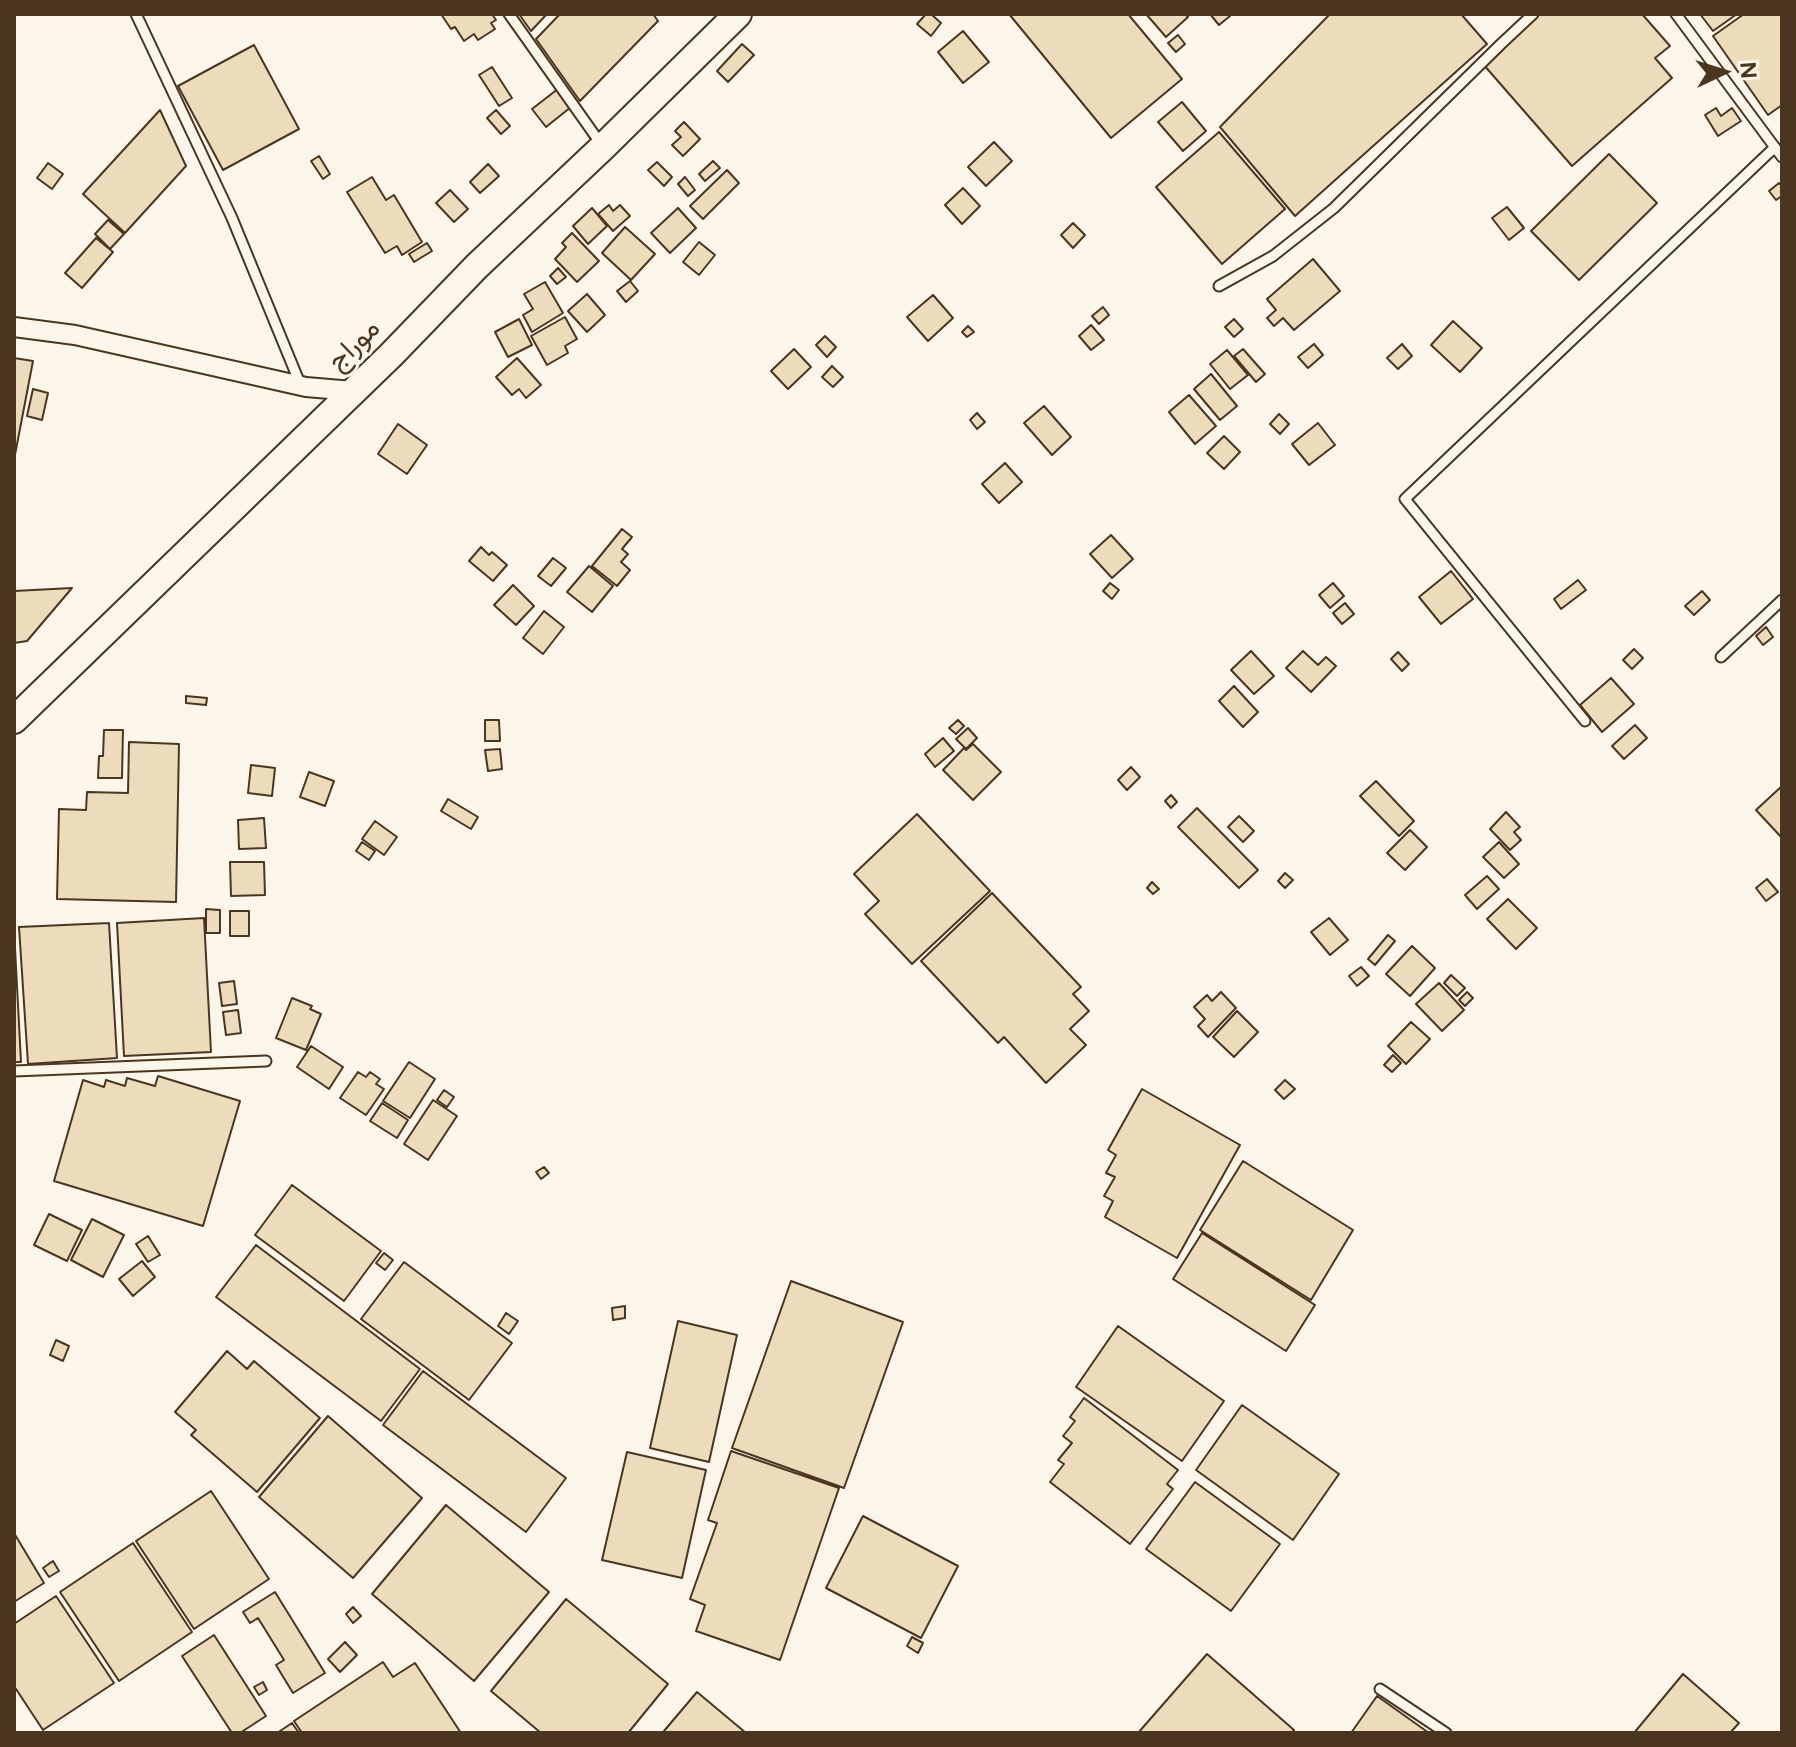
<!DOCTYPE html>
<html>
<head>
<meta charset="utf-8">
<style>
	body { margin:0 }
	#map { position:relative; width:1796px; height:1747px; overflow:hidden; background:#fbf6e9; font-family:Figtree,sans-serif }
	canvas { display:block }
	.frame { position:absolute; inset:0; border:16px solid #4a3520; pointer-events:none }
	.north { position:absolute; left:1684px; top:32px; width:80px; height:80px; -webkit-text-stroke:6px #fbf6e9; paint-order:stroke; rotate:86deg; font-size:22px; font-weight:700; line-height:32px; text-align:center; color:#4a3520 }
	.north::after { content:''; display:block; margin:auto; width:28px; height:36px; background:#4a3520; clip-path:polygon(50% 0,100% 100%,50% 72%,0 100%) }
</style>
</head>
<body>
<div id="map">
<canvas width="1796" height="1747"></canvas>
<div class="frame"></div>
<div class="north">N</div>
</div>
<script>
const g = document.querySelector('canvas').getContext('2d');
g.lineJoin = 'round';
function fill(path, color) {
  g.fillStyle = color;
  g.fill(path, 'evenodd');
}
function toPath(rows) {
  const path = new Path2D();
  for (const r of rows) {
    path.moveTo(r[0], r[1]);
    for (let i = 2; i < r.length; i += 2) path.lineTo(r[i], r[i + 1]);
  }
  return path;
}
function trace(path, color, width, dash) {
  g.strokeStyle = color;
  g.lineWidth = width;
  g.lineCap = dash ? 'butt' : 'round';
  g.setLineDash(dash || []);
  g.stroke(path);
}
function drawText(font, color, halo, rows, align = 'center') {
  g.font = font + ' Figtree,Vazirmatn,sans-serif';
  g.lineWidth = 6;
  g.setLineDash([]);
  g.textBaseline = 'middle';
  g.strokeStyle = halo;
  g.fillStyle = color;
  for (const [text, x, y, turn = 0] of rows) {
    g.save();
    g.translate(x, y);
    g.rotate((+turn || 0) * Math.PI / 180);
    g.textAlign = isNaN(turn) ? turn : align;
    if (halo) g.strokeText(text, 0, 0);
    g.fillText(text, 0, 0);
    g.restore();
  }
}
const building = toPath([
	[441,14,492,14,496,20,491,23,495,29,478,40,474,34,464,41,455,27,451,29,441,14],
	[519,14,547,14,531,31,519,14],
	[560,14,653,14,658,21,580,101,536,39,560,14],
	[926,14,931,14,941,23,931,36,917,24,926,14],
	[1009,14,1128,14,1182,79,1111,138,1009,14],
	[1146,14,1185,14,1188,17,1166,37,1146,14],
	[1210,14,1228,14,1230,16,1219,25,1210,14],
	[1330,14,1461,14,1487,44,1295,216,1220,127,1330,14],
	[1540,14,1642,14,1670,46,1655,58,1672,78,1572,166,1483,64,1540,14],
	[1700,14,1737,14,1713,31,1700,14],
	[1744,14,1782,14,1782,105,1768,115,1713,36,1744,14],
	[963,31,989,62,963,83,938,52,963,31],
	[1178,35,1185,44,1176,52,1168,43,1178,35],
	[742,44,754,55,728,82,717,71,742,44],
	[254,45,299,129,223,170,178,86,254,45],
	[492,67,512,98,499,106,479,75,492,67],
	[563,85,576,103,546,127,532,109,563,85],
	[1182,102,1206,131,1183,151,1158,122,1182,102],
	[1716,108,1721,116,1732,108,1741,121,1718,136,1705,115,1716,108],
	[160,110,186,166,125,233,83,194,160,110],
	[496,110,510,126,501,134,487,118,496,110],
	[684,122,700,139,683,156,672,145,681,137,675,131,684,122],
	[1219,132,1285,209,1222,264,1156,187,1219,132],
	[994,142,1012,161,986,186,968,167,994,142],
	[1609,154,1657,203,1579,280,1531,231,1609,154],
	[319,156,330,174,323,179,311,161,319,156],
	[713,161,720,168,705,181,699,174,713,161],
	[657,162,672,177,664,186,648,170,657,162],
	[48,163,63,174,52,189,37,178,48,163],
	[488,164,499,176,480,193,470,182,488,164],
	[727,170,739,183,703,219,690,206,727,170],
	[372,177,386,200,394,195,422,242,402,255,397,246,385,253,347,192,372,177],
	[685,177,695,190,688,196,678,184,685,177],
	[1779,183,1782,186,1782,196,1776,200,1769,191,1779,183],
	[963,188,980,206,962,224,945,205,963,188],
	[450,190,468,209,454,222,436,203,450,190],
	[609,205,613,211,620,205,630,216,613,231,598,214,609,205],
	[1507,207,1524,228,1509,240,1492,218,1507,207],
	[592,208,607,226,588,244,573,226,592,208],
	[678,208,696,228,670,253,651,233,678,208],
	[108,220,124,234,110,249,95,234,108,220],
	[1073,223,1085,235,1073,248,1061,235,1073,223],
	[625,227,655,254,631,280,602,253,625,227],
	[572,233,599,261,577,282,555,259,566,247,562,243,572,233],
	[96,238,113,252,82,288,65,273,96,238],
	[699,242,715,255,699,275,683,262,699,242],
	[427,243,432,251,414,262,409,254,427,243],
	[1313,259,1340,291,1294,330,1283,318,1274,326,1267,318,1276,310,1267,299,1313,259],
	[558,268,566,277,557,284,550,276,558,268],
	[630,281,638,291,626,302,617,291,630,281],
	[545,282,563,313,532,332,523,315,533,309,524,294,545,282],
	[587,294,605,315,587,332,568,311,587,294],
	[933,295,953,318,928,341,907,317,933,295],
	[1103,307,1109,315,1099,324,1092,316,1103,307],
	[565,317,577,339,565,346,568,353,547,365,531,336,565,317],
	[519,319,532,345,508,357,495,332,519,319],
	[1234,319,1243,329,1234,337,1225,327,1234,319],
	[1453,321,1482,348,1460,372,1431,345,1453,321],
	[1091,325,1104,340,1091,350,1079,336,1091,325],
	[968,326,974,332,967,337,962,332,968,326],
	[825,336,836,347,827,357,816,345,825,336],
	[1314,344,1323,355,1308,368,1298,357,1314,344],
	[1402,344,1412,356,1398,369,1387,358,1402,344],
	[794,349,811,367,788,389,771,371,794,349],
	[1243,349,1265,374,1256,382,1234,356,1243,349],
	[1227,350,1248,375,1230,389,1210,364,1227,350],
	[14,358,33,361,14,460,14,358],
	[517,358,541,385,526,398,519,389,512,395,496,377,517,358],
	[832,366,843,377,833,387,822,377,832,366],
	[1211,374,1237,406,1220,420,1194,389,1211,374],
	[33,389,48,393,42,420,27,416,33,389],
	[1189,395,1216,426,1195,444,1169,412,1189,395],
	[1044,406,1071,437,1052,455,1024,423,1044,406],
	[977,413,985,422,977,429,970,420,977,413],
	[1279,414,1289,424,1280,434,1270,424,1279,414],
	[1318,423,1335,445,1309,465,1292,444,1318,423],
	[398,424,427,445,407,474,378,454,398,424],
	[1224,436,1240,452,1224,469,1207,453,1224,436],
	[1005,463,1022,482,999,503,982,484,1005,463],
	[622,529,632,537,622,549,628,554,621,562,630,570,617,586,592,566,622,529],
	[1111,535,1133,559,1112,578,1090,554,1111,535],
	[481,547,489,555,492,552,507,565,493,581,469,561,481,547],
	[553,558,566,568,551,586,538,576,553,558],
	[589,566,613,586,592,612,567,592,589,566],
	[1451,571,1473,599,1441,624,1419,597,1451,571],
	[1578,580,1586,590,1561,609,1554,599,1578,580],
	[1110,583,1119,590,1112,599,1103,591,1110,583],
	[1333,583,1344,596,1330,608,1319,595,1333,583],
	[513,585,534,606,516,625,494,605,513,585],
	[72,588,27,641,14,643,14,591,72,588],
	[1702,591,1710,600,1694,615,1685,606,1702,591],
	[1345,603,1354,614,1342,624,1333,613,1345,603],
	[544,611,564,627,543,654,523,638,544,611],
	[1766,627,1773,637,1763,645,1756,636,1766,627],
	[1634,649,1643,658,1632,669,1623,660,1634,649],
	[1251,651,1274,676,1254,694,1231,670,1251,651],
	[1303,651,1318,665,1326,657,1336,666,1311,692,1286,668,1303,651],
	[1398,652,1409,664,1402,671,1391,659,1398,652],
	[1611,678,1634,704,1602,732,1580,705,1611,678],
	[1234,686,1258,712,1243,727,1219,701,1234,686],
	[186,696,207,698,206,705,186,703,186,696],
	[485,720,499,720,500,741,485,741,485,720],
	[958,720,964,726,956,734,949,728,958,720],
	[1635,725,1647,738,1624,759,1612,746,1635,725],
	[968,728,977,738,966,749,956,739,968,728],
	[104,730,123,730,122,778,98,778,99,756,103,756,104,730],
	[943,738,954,751,935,767,925,754,943,738],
	[129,742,179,744,176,902,57,899,59,809,86,810,87,792,128,793,129,742],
	[973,744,1001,772,973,800,943,770,964,748,966,750,973,744],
	[500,749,502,769,488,771,485,750,500,749],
	[251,765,275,768,272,796,248,793,251,765],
	[1131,767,1140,777,1127,790,1118,780,1131,767],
	[309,772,334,781,325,806,300,797,309,772],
	[1376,781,1414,821,1399,836,1360,796,1376,781],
	[1782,786,1782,838,1756,810,1782,786],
	[1171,795,1177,802,1171,808,1165,801,1171,795],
	[448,799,478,817,471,829,441,811,448,799],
	[1197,808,1258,870,1239,888,1178,827,1197,808],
	[1506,812,1520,827,1514,832,1521,840,1510,850,1490,829,1506,812],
	[917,814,990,891,912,964,865,914,879,901,854,874,917,814],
	[1239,816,1254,831,1243,842,1228,827,1239,816],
	[264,818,266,848,239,849,238,820,264,818],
	[375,821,397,837,384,855,362,839,375,821],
	[1410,830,1427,847,1405,870,1387,853,1410,830],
	[362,842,375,851,369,860,356,851,362,842],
	[1499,842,1519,864,1504,878,1483,857,1499,842],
	[230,862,264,862,265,895,231,896,230,862],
	[1285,873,1293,880,1285,888,1278,881,1285,873],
	[1487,876,1499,889,1477,909,1465,895,1487,876],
	[1767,879,1778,892,1766,901,1756,888,1767,879],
	[1152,882,1159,889,1153,894,1147,888,1152,882],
	[992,893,1081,987,1073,994,1089,1011,1070,1029,1086,1045,1046,1083,1004,1037,998,1043,921,961,992,893],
	[1508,899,1537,928,1516,949,1487,919,1508,899],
	[206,909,220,910,220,933,206,933,206,909],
	[230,911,249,911,249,936,230,936,230,911],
	[204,918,211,1052,124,1056,117,923,204,918],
	[1329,918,1348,940,1330,955,1311,932,1329,918],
	[109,923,117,1058,28,1064,19,927,109,923],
	[14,929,21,1062,14,1062,14,929],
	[1388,935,1395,941,1375,965,1368,959,1388,935],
	[1412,946,1435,968,1410,996,1386,974,1412,946],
	[1361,967,1369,976,1357,986,1349,976,1361,967],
	[1451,975,1465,988,1457,996,1444,983,1451,975],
	[234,981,237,1004,222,1006,219,983,234,981],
	[1439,983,1464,1010,1442,1031,1416,1004,1439,983],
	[1221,992,1236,1008,1208,1037,1198,1026,1205,1019,1194,1007,1207,995,1212,1001,1221,992],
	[1467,992,1473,998,1465,1006,1459,1000,1467,992],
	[292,998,312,1006,310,1009,321,1014,306,1050,276,1038,292,998],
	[238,1010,241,1033,226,1035,223,1012,238,1010],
	[1237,1011,1258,1032,1234,1057,1213,1037,1237,1011],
	[1411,1022,1430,1039,1406,1064,1388,1046,1411,1022],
	[311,1046,343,1067,329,1089,297,1067,311,1046],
	[1393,1055,1401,1063,1392,1072,1384,1065,1393,1055],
	[409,1062,435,1079,410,1118,383,1101,409,1062],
	[358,1072,366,1077,370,1072,380,1079,376,1084,384,1089,366,1115,340,1098,358,1072],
	[158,1076,240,1101,203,1226,54,1181,83,1080,104,1087,106,1080,125,1086,127,1078,155,1086,158,1076],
	[1285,1080,1295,1089,1284,1099,1275,1090,1285,1080],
	[1142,1089,1240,1145,1177,1258,1105,1217,1113,1201,1104,1196,1115,1177,1106,1173,1116,1155,1108,1150,1142,1089],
	[444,1090,454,1097,447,1107,437,1100,444,1090],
	[433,1100,457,1116,428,1160,404,1144,433,1100],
	[382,1103,408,1120,397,1138,370,1121,382,1103],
	[1243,1161,1353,1230,1311,1300,1200,1230,1243,1161],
	[544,1167,549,1173,541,1179,536,1172,544,1167],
	[292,1185,381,1251,344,1301,255,1235,292,1185],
	[49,1214,82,1230,67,1261,34,1245,49,1214],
	[92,1219,124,1235,103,1277,71,1260,92,1219],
	[1202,1233,1315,1305,1286,1351,1173,1279,1202,1233],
	[148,1236,160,1255,148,1262,136,1244,148,1236],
	[256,1245,420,1369,381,1421,216,1297,256,1245],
	[384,1253,393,1260,385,1270,376,1263,384,1253],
	[142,1261,155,1277,133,1296,119,1279,142,1261],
	[404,1262,512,1343,469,1400,361,1319,404,1262],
	[791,1281,903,1322,844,1488,732,1448,791,1281],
	[625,1306,625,1318,613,1320,612,1308,625,1306],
	[506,1313,518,1321,509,1334,498,1326,506,1313],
	[678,1321,737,1335,709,1462,650,1448,678,1321],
	[1118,1326,1224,1401,1182,1461,1076,1387,1118,1326],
	[56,1340,69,1346,63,1361,50,1355,56,1340],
	[227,1351,247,1369,254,1361,320,1418,257,1492,191,1435,196,1430,175,1412,227,1351],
	[423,1371,566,1478,526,1532,383,1425,423,1371],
	[1084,1398,1178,1470,1167,1484,1173,1489,1130,1544,1050,1482,1064,1464,1058,1460,1072,1443,1063,1436,1075,1421,1070,1417,1084,1398],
	[1242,1405,1339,1474,1293,1540,1196,1470,1242,1405],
	[328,1416,422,1498,353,1578,259,1497,328,1416],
	[731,1451,839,1488,780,1660,696,1631,705,1605,690,1599,717,1523,708,1520,731,1451],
	[627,1452,706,1470,682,1578,602,1560,627,1452],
	[1195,1482,1280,1544,1231,1611,1146,1549,1195,1482],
	[211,1491,269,1579,194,1629,136,1541,211,1491],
	[446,1505,549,1592,474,1681,372,1594,446,1505],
	[863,1516,958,1566,921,1638,826,1588,863,1516],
	[14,1533,44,1583,14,1602,14,1533],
	[133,1543,192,1632,119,1681,60,1592,133,1543],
	[53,1561,59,1571,49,1577,43,1568,53,1561],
	[275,1592,325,1673,293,1693,276,1665,284,1660,258,1618,250,1623,243,1612,275,1592],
	[56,1596,114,1683,43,1730,14,1686,14,1624,56,1596],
	[566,1599,668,1684,628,1733,541,1733,491,1691,566,1599],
	[353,1607,361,1616,353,1623,346,1614,353,1607],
	[214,1635,266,1716,240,1733,232,1733,182,1656,214,1635],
	[912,1637,923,1643,918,1653,907,1646,912,1637],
	[345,1642,357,1655,340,1672,328,1659,345,1642],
	[1207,1654,1294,1730,1291,1733,1138,1733,1207,1654],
	[383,1662,393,1677,415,1663,461,1733,302,1733,294,1721,383,1662],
	[1683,1674,1739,1723,1730,1733,1634,1733,1683,1674],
	[263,1682,267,1690,259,1695,254,1687,263,1682],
	[697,1692,746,1733,667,1733,664,1731,697,1692],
	[1377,1696,1429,1733,1351,1733,1377,1696],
	[292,1723,299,1733,277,1733,292,1723]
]);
const service = toPath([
	[136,14,232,218,301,386],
	[509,14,601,144],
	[1676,14,1782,157],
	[1219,286,1273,256,1334,208,1501,44,1533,14],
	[1721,657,1782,600],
	[1585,721,1405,499,1775,147],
	[14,1071,266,1061],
	[1380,1689,1446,1733]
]);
const minor = toPath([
	[14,327,75,335,306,387,353,391]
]);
const secondary = toPath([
	[14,720,391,355,477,266,603,147,738,14]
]);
const streetNames = [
	["موراج",354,345,-44]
];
fill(building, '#ecdcbc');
trace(building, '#4a3520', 2);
trace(service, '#4a3520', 13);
trace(minor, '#4a3520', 22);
trace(secondary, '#4a3520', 30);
trace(service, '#fbf6e9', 9);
trace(minor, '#fbf6e9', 18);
trace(secondary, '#fbf6e9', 26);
drawText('28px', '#4a3520', '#fbf6e9', streetNames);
</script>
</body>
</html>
